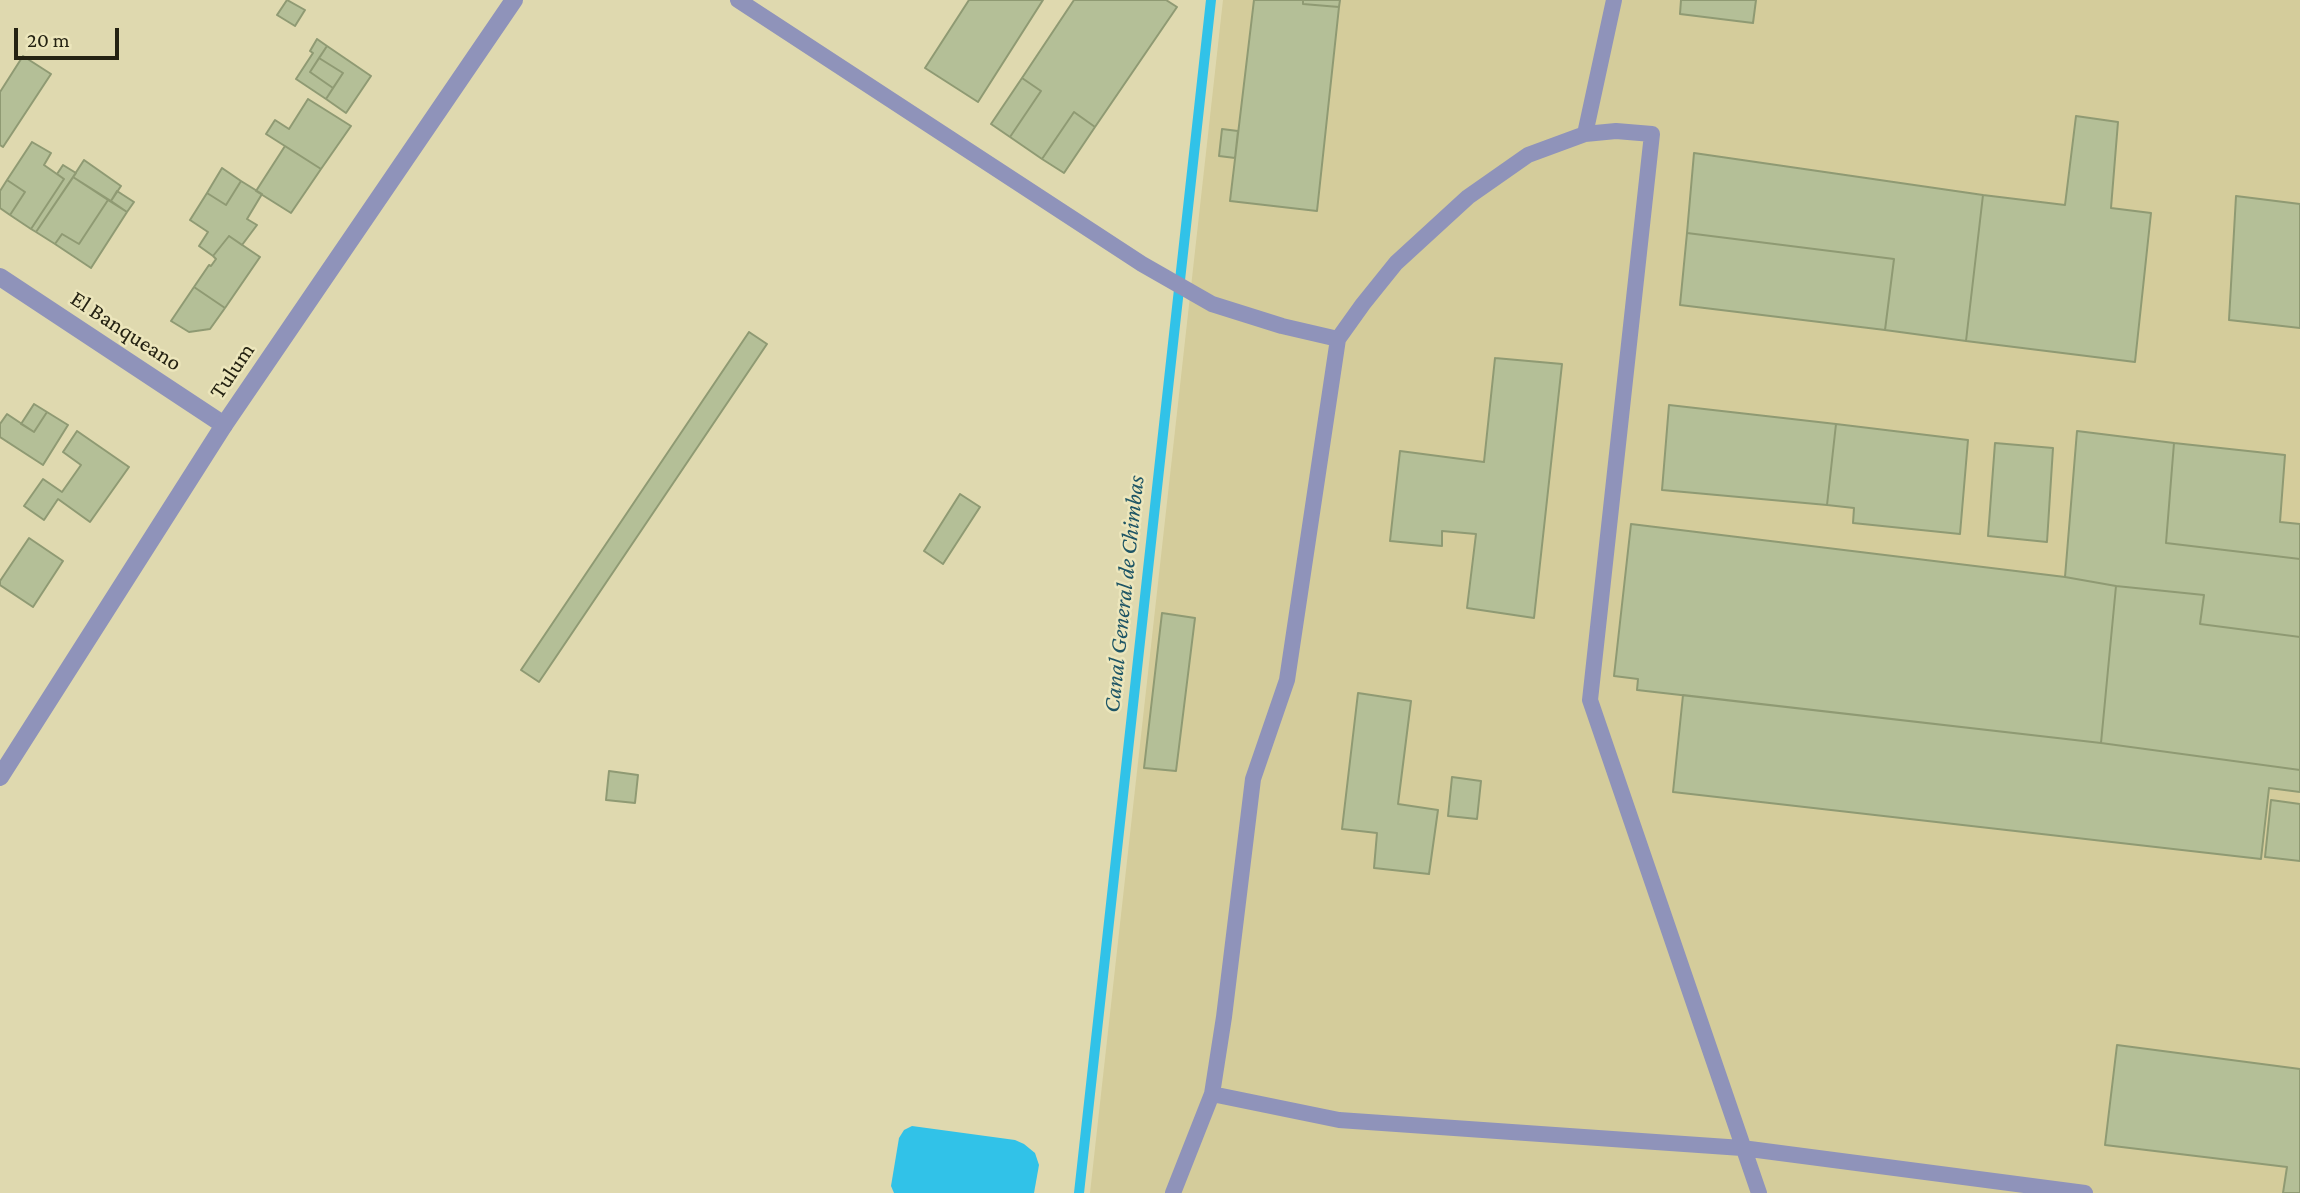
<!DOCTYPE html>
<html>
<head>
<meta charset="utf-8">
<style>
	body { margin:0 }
	#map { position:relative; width:2300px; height:1193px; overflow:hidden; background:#dfd9af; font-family:"Crimson Pro",serif }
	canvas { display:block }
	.scale { position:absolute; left:14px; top:28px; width:105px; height:32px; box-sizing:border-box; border:4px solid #242212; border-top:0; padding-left:9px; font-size:21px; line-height:24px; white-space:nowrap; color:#242212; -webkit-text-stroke:5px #ece6bc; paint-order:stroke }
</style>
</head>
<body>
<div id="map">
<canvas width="2300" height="1193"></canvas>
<div class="scale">20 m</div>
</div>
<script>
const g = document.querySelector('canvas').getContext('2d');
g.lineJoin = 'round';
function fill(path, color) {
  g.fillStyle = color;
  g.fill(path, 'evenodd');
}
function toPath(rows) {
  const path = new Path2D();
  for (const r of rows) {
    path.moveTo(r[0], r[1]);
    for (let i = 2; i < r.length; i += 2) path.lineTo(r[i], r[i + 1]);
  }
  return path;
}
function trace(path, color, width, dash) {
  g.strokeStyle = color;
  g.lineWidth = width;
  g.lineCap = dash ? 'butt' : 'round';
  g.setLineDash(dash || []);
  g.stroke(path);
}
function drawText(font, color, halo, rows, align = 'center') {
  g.font = font + ' "Crimson Pro",serif';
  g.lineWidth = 5;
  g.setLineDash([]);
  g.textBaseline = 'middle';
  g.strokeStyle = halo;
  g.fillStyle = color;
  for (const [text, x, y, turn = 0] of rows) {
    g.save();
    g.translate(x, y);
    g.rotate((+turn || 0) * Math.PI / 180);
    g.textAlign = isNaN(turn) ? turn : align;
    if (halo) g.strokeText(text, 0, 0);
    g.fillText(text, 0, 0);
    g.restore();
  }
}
const built = toPath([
	[1223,0,2300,0,2300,1193,1090,1193]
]);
const water = toPath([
	[912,1126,1015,1140,1024,1144,1035,1153,1039,1165,1034,1193,894,1193,891,1186,899,1138,904,1130]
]);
const stream = toPath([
	[1079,1193,1211,0]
]);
const building = toPath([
	[287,0,305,10,295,26,277,15,287,0],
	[969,0,1043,0,978,102,925,68,969,0],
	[1074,0,1166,0,1177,7,1095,127,1074,112,1042,159,1010,137,1041,91,1022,78,1074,0],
	[1254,0,1303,0,1303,4,1339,7,1317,211,1230,201,1254,0],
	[1303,0,1340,0,1339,7,1303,4,1303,0],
	[1681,0,1756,0,1753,23,1680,14,1681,0],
	[317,39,327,46,310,72,333,88,326,99,296,79,313,53,310,51,317,39],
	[327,46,371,76,346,113,326,99,343,73,319,58,327,46],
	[23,56,51,74,3,147,0,145,0,92,23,56],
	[319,58,343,73,333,88,310,72,319,58],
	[1022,78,1041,91,1010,137,991,124,1022,78],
	[308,99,351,126,321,169,266,134,275,120,289,129,308,99],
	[1074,112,1095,127,1064,173,1042,159,1074,112],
	[2076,116,2118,122,2111,208,2151,213,2135,362,1966,341,1983,195,2065,205,2076,116],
	[1222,129,1238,131,1235,158,1219,156,1222,129],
	[32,142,51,153,44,165,64,179,31,229,10,215,25,192,7,180,32,142],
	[285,146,321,169,291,213,256,191,285,146],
	[1694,153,1983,195,1966,341,1885,330,1894,259,1687,233,1694,153],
	[84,160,121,186,111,201,73,177,84,160],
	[63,165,76,173,36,232,31,229,64,179,57,174,63,165],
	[222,168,241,181,226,205,207,193,222,168],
	[73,177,108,200,79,244,62,234,55,244,36,232,73,177],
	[7,180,25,192,10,215,0,208,0,191,7,180],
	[241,181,262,194,247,219,257,225,242,245,229,236,213,256,199,246,208,232,190,220,207,193,226,205,241,181],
	[117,191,134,202,127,212,111,201,117,191],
	[2236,196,2300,204,2300,328,2229,320,2236,196],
	[108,200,127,212,91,268,55,244,62,234,79,244,108,200],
	[1687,233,1894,259,1885,330,1680,305,1687,233],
	[229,236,260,257,225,308,194,287,209,265,211,266,216,259,213,256,229,236],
	[194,287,225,308,210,329,189,332,171,321,194,287],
	[749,332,767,344,539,682,521,670,749,332],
	[1495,358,1562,364,1534,618,1467,608,1476,534,1442,531,1442,546,1390,541,1400,451,1484,462,1495,358],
	[34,404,47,412,34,432,21,424,34,404],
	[1669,405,1836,424,1827,505,1662,490,1669,405],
	[47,412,68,425,43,465,0,437,0,424,7,414,34,432,47,412],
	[1836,424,1968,440,1960,534,1853,523,1854,508,1827,505,1836,424],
	[77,431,129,467,90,522,58,499,44,520,24,506,43,479,62,492,81,465,63,452,77,431],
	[2077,431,2174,443,2166,543,2300,559,2300,637,2200,624,2204,595,2116,586,2065,577,2077,431],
	[1995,443,2053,448,2047,542,1988,536,1995,443],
	[2174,443,2285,455,2280,522,2300,524,2300,559,2166,543,2174,443],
	[960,494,980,507,943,564,924,551,960,494],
	[1631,524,2065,577,2116,586,2101,743,1637,690,1638,679,1614,676,1631,524],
	[29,538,63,561,33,607,0,585,0,581,29,538],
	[2116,586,2204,595,2200,624,2300,637,2300,770,2101,743,2116,586],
	[1162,613,1195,618,1176,771,1144,768,1162,613],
	[1358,693,1411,701,1398,804,1438,810,1429,874,1374,868,1377,833,1342,829,1358,693],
	[1683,695,2101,743,2300,770,2300,792,2269,788,2261,859,1673,792,1683,695],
	[609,771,638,775,635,803,606,800,609,771],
	[1452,777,1481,781,1477,819,1448,816,1452,777],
	[2271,800,2300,804,2300,861,2265,857,2271,800],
	[2117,1045,2300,1069,2300,1193,2283,1193,2287,1167,2105,1145,2117,1045]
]);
const service = toPath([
	[738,0,1142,264,1212,304,1282,326,1338,339],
	[1585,134,1614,0],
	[1212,1094,1339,1120,1742,1148,2085,1193],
	[1173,1193,1212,1094,1224,1017,1253,779,1287,680,1338,339,1363,304,1396,263,1468,197,1528,155,1585,134,1616,131,1652,134,1590,700,1759,1193]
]);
const minor = toPath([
	[0,277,224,425]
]);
const tertiary = toPath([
	[0,777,224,425,514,0]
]);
const streetNames = [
	["El Banqueano",126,331,33],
	["Tulum",232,371,-56]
];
const waterNames = [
	["Canal General de Chimbas",1124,594,-84]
];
fill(built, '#d4cc9b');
fill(water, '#31c2e8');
trace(stream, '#31c2e8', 10);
fill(building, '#b4bf97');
trace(building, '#8f9a73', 2);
trace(service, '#8f93ba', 16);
trace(minor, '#8f93ba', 18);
trace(tertiary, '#8f93ba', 18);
drawText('23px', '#242212', '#ece6bc', streetNames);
drawText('italic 24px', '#1e5565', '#ece6bc', waterNames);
</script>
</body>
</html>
